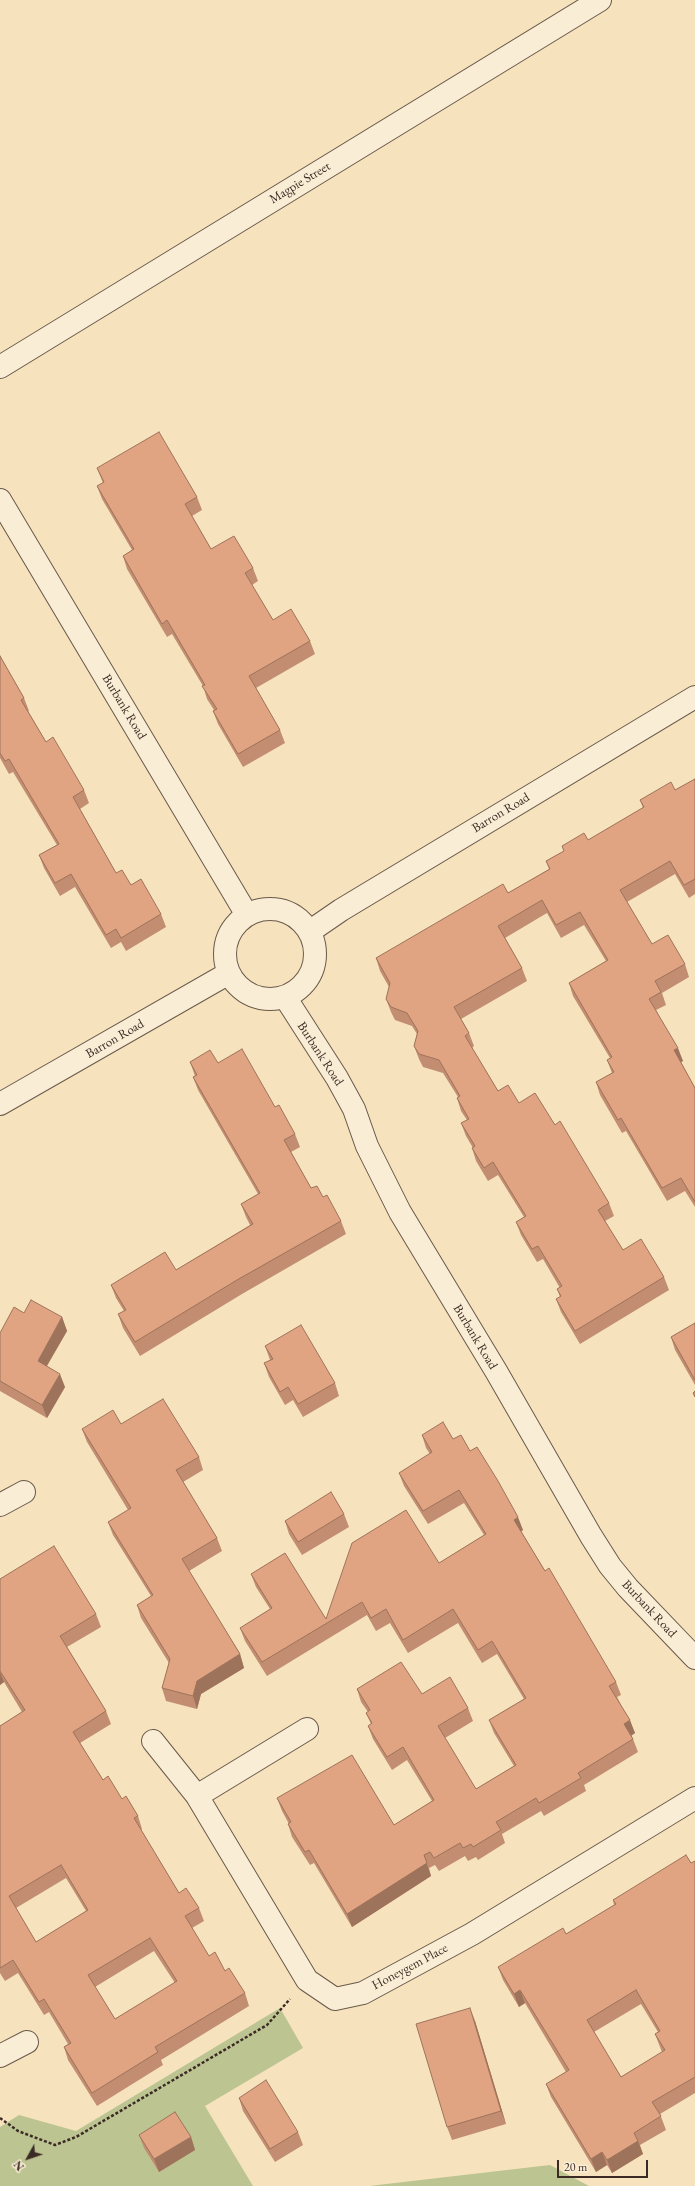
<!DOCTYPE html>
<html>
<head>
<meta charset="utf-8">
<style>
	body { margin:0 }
	#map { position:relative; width:695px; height:2186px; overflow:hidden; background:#f6e3be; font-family:"EB Garamond",serif }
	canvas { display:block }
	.north { position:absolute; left:8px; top:2138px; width:40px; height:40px; -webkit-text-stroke:3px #f9edd5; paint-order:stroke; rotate:230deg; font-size:11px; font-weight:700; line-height:16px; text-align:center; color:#3c2b24 }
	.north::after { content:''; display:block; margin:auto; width:14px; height:18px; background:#3c2b24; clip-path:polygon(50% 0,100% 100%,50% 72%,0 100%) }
	.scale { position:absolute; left:557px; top:2160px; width:91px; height:18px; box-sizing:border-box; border:2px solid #3c2b24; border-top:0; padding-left:5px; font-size:12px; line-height:14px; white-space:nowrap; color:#3c2b24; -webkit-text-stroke:3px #f9edd5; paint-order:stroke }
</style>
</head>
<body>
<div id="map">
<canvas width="695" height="2186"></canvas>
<div class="north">N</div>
<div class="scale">20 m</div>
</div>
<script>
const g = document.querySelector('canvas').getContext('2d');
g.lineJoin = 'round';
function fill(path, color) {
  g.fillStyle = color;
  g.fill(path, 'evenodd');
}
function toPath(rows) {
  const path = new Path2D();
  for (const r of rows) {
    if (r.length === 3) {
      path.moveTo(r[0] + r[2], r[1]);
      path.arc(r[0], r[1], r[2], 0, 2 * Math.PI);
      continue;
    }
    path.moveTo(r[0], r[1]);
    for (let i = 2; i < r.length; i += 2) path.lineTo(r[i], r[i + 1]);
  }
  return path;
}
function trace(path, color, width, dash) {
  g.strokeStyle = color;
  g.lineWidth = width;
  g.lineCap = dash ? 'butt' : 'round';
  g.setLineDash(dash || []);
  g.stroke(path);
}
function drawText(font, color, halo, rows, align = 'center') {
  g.font = font + ' "EB Garamond",serif';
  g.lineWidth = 3;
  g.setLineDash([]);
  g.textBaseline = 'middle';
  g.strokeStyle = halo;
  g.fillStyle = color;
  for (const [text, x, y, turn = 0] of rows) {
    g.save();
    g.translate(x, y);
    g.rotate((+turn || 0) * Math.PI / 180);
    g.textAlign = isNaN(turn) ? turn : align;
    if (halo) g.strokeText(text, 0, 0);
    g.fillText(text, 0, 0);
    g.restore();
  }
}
const green = toPath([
	[280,2008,303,2048,205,2106,253,2186,0,2186,0,2127,19,2115,76,2131],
	[550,2165,589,2186,369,2186]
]);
const path = toPath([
	[0,2118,18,2131,55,2145,76,2137,267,2025,290,1999]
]);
const minor = toPath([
	[0,367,600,0],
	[0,500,247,915],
	[270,954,45],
	[309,932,341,910,695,697],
	[285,997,337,1078,354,1109,367,1146,400,1212,496,1371,591,1536,610,1566,628,1588,695,1658],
	[0,1104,229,973],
	[0,1505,24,1492],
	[153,1741,197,1796,307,1729],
	[197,1796,307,1980,335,1999,363,1993,472,1934,695,1798],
	[0,2056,27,2042]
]);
const wall = toPath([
	[97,468,197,497,202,510,192,516,211,549,253,568,258,581,252,585,273,620,310,641,315,654,256,688,280,730,285,743,243,767,218,724,213,711,214,710,207,699,203,686,172,634,167,637,127,569,123,556,132,550,102,499,97,486,103,483],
	[0,656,24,698,29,711,28,711,46,742,84,790,89,803,80,809,116,873,131,885,161,914,166,927,126,951,121,942,111,948,75,887,60,896,44,868,39,855,57,845,13,772,9,774,0,758],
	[695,779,695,894,689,898,675,874,627,902,652,944,685,964,689,977,662,993,666,1005,656,1010,683,1061,681,1062,695,1088,695,1207,685,1191,667,1201,626,1131,622,1133,600,1095,596,1082,612,1073,607,1060,610,1058,573,996,569,983,606,961,584,925,561,938,547,913,505,938,522,968,527,981,461,1019,469,1033,474,1046,472,1048,498,1091,519,1103,555,1125,609,1203,614,1216,605,1221,623,1250,664,1277,669,1290,580,1344,561,1312,556,1299,560,1297,557,1289,560,1288,543,1259,537,1262,521,1235,516,1222,524,1217,498,1175,488,1181,476,1161,472,1148,473,1148,466,1136,461,1123,467,1120,461,1111,457,1098,458,1097,443,1073,423,1067,419,1059,414,1046,417,1034,412,1026,395,1020,391,1012,386,999,389,987,380,971,376,958,508,893,549,869,546,861,564,851,562,846,588,840,643,808,640,800,675,790],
	[190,1062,218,1063,275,1107,295,1134,300,1147,291,1152,311,1188,323,1197,341,1221,346,1234,242,1294,140,1356,123,1328,118,1314,124,1311,116,1298,111,1285,176,1270,250,1225,246,1217,241,1204,258,1194,198,1090,193,1077,195,1076],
	[24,1313,62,1317,67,1331,47,1366,65,1387,47,1418,0,1391,0,1333],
	[695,1323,695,1385,675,1350,671,1337],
	[265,1346,335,1383,339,1396,303,1417,293,1400,285,1405,269,1377,264,1363,270,1360],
	[121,1424,199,1457,203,1470,183,1482,217,1538,222,1551,189,1571,240,1654,244,1668,201,1694,197,1709,166,1701,162,1688,169,1663,141,1618,137,1605,151,1596,113,1535,108,1522,128,1510,87,1442,82,1429],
	[422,1435,453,1439,470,1451,523,1530,521,1531,545,1571,616,1682,621,1695,617,1697,635,1733,631,1736,633,1739,638,1752,584,1785,586,1791,544,1816,541,1811,502,1834,505,1843,478,1860,476,1857,468,1861,465,1856,439,1871,435,1865,429,1868,431,1876,352,1927,314,1863,310,1865,292,1837,288,1824,289,1824,282,1811,277,1798,394,1825,432,1801,407,1760,392,1770,373,1739,368,1726,371,1724,366,1713,368,1712,361,1702,357,1689,422,1694,468,1708,473,1721,445,1738,476,1789,514,1766,494,1733,489,1720,524,1699,497,1654,482,1663,458,1623,408,1653,390,1623,376,1631,367,1615,267,1676,245,1641,240,1628,270,1609,256,1587,251,1574,326,1619,439,1563,484,1535,464,1503,428,1524,404,1486,399,1473,430,1454,426,1448],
	[344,1514,349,1527,302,1555,289,1534,285,1521],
	[0,1579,96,1614,101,1627,67,1647,106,1711,111,1724,80,1743,103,1780,122,1799,138,1816,142,1829,141,1830,179,1893,199,1908,204,1921,192,1928,209,1956,225,1971,245,1993,249,2006,161,2060,163,2065,97,2106,68,2060,64,2047,68,2044,49,2012,44,2015,18,1973,5,1981,0,1973,0,1726,22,1712,4,1682,0,1685],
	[66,1878,86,1911,36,1942,16,1908],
	[154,1951,175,1983,115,2019,95,1987],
	[695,1861,695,2093,660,2114,666,2130,640,2145,643,2154,612,2173,607,2165,596,2172,551,2097,546,2084,566,2072,525,2003,519,2007,503,1980,498,1967,566,1934,614,1905,613,1900],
	[641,2004,658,2032,655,2034,660,2047,662,2052,621,2077,594,2032],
	[475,2021,506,2124,452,2140,447,2127],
	[239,2098,298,2132,303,2145,275,2162,243,2111],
	[139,2135,191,2137,195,2150,159,2172,144,2148]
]);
const shadedWall = toPath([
	[678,1048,683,1061,679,1063,674,1050],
	[62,1317,67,1331,42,1374,38,1361],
	[60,1374,65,1387,47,1418,42,1405],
	[518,1517,523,1530,519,1533,514,1520],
	[240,1654,244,1668,201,1694,197,1709,193,1696,197,1681],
	[0,1672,4,1682,0,1685],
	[630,1720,635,1733,629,1737,624,1724],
	[424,1855,431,1876,352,1927,347,1914],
	[520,1990,525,2003,519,2007,514,1994],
	[470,2008,475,2021,506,2124,501,2111],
	[191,2137,195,2150,159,2172,154,2159],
	[638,2141,643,2154,612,2173,607,2160],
	[602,2152,607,2165,596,2172,591,2159]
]);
const building = toPath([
	[159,432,197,497,185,504,211,549,234,536,253,568,245,573,273,620,291,609,310,641,249,676,280,730,238,754,213,711,217,709,202,686,205,685,167,620,162,624,123,556,134,549,97,486,104,482,97,468,159,432],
	[0,656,24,698,21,700,46,742,53,737,84,790,73,797,116,873,122,870,131,885,141,879,161,914,121,938,116,929,106,935,71,874,55,883,39,855,59,844,9,759,5,761,0,753,0,656],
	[695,779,695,879,684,885,670,861,620,890,652,944,668,935,685,964,655,981,661,992,649,999,678,1048,674,1050,695,1088,695,1202,681,1178,662,1188,621,1118,618,1120,596,1082,614,1072,607,1060,612,1057,569,983,608,960,580,912,556,925,542,900,498,926,522,968,454,1007,469,1033,465,1036,498,1091,508,1085,519,1103,535,1093,555,1125,560,1121,609,1203,598,1210,623,1250,641,1239,664,1277,575,1331,556,1299,561,1296,557,1289,562,1286,538,1246,532,1249,516,1222,526,1216,493,1162,484,1168,472,1148,475,1146,461,1123,469,1119,457,1098,460,1096,439,1060,419,1054,414,1046,418,1031,407,1013,391,1007,386,999,390,983,376,958,503,884,508,893,550,869,546,861,564,851,562,846,584,833,588,840,644,807,640,800,671,782,675,790,695,779],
	[242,1049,275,1107,279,1105,295,1134,284,1140,311,1188,317,1186,323,1197,327,1195,341,1221,237,1280,135,1342,118,1314,126,1310,111,1285,165,1252,176,1270,253,1224,241,1204,260,1193,193,1077,197,1075,190,1062,210,1050,218,1063,242,1049],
	[31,1300,62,1317,38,1361,60,1374,42,1405,0,1381,0,1333,14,1307,24,1313,31,1300],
	[695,1323,695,1380,671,1337,695,1323],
	[301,1325,335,1383,298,1404,288,1387,280,1392,264,1363,273,1359,265,1346,301,1325],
	[695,1391,695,1397,693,1393,695,1391],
	[163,1399,199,1457,176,1470,217,1538,182,1559,240,1654,197,1681,193,1696,162,1688,170,1659,137,1605,153,1595,108,1522,131,1508,82,1429,113,1410,121,1424,163,1399],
	[443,1422,453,1439,461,1435,470,1451,477,1447,498,1481,518,1517,514,1520,545,1571,549,1568,616,1682,609,1686,630,1720,624,1724,633,1739,578,1773,581,1778,539,1803,536,1798,496,1822,501,1830,473,1847,471,1844,463,1848,460,1843,434,1858,430,1852,424,1855,427,1863,347,1914,309,1850,305,1852,288,1824,291,1822,277,1798,352,1755,394,1825,434,1800,403,1747,387,1757,368,1726,372,1723,366,1713,370,1710,357,1689,401,1662,422,1694,450,1677,468,1708,438,1726,476,1789,516,1765,489,1720,526,1698,492,1641,478,1650,453,1609,403,1640,386,1609,371,1618,362,1602,262,1662,240,1628,272,1608,251,1574,285,1553,326,1619,352,1543,406,1510,439,1563,486,1534,459,1490,423,1511,399,1473,432,1452,422,1435,443,1422],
	[331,1492,344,1514,298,1542,285,1521,331,1492],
	[54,1546,96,1614,60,1636,106,1711,73,1732,103,1780,108,1776,122,1799,126,1796,138,1816,134,1818,179,1893,186,1888,199,1908,185,1916,209,1956,215,1952,225,1971,229,1968,245,1993,155,2047,158,2052,92,2093,64,2047,71,2043,44,1999,39,2002,13,1960,0,1968,0,1726,25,1710,0,1671,0,1579,54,1546],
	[61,1865,88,1910,36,1942,9,1896,61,1865],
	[150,1938,177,1981,115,2019,88,1975,150,1938],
	[686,1855,691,1863,695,1861,695,2077,652,2102,661,2116,634,2133,638,2141,607,2160,602,2152,591,2159,546,2084,569,2070,520,1990,514,1994,498,1967,563,1928,566,1934,616,1904,613,1900,686,1855],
	[636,1990,660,2031,655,2034,665,2050,621,2077,587,2020,636,1990],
	[470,2008,501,2111,447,2127,416,2024,470,2008],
	[266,2080,298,2132,270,2149,239,2098,266,2080],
	[175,2112,191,2137,154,2159,139,2135,175,2112]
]);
const streetNames = [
	["Magpie Street",300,183,-31],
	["Burbank Road",124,707,59],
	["Barron Road",501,813,-31],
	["Barron Road",115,1039,-30],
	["Burbank Road",320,1054,57],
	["Burbank Road",475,1337,59],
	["Burbank Road",649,1609,47],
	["Honeygem Place",410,1967,-28]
];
fill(green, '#bcc492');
trace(minor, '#6a594a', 24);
trace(path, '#3c2b24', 2.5, [3, 2]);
trace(minor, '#f9edd5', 22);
fill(wall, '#c28d70');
fill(shadedWall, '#9e735b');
fill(building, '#e1a482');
trace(building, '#9e735b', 1);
drawText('13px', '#3c2b24', '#f9edd5', streetNames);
</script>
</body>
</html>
